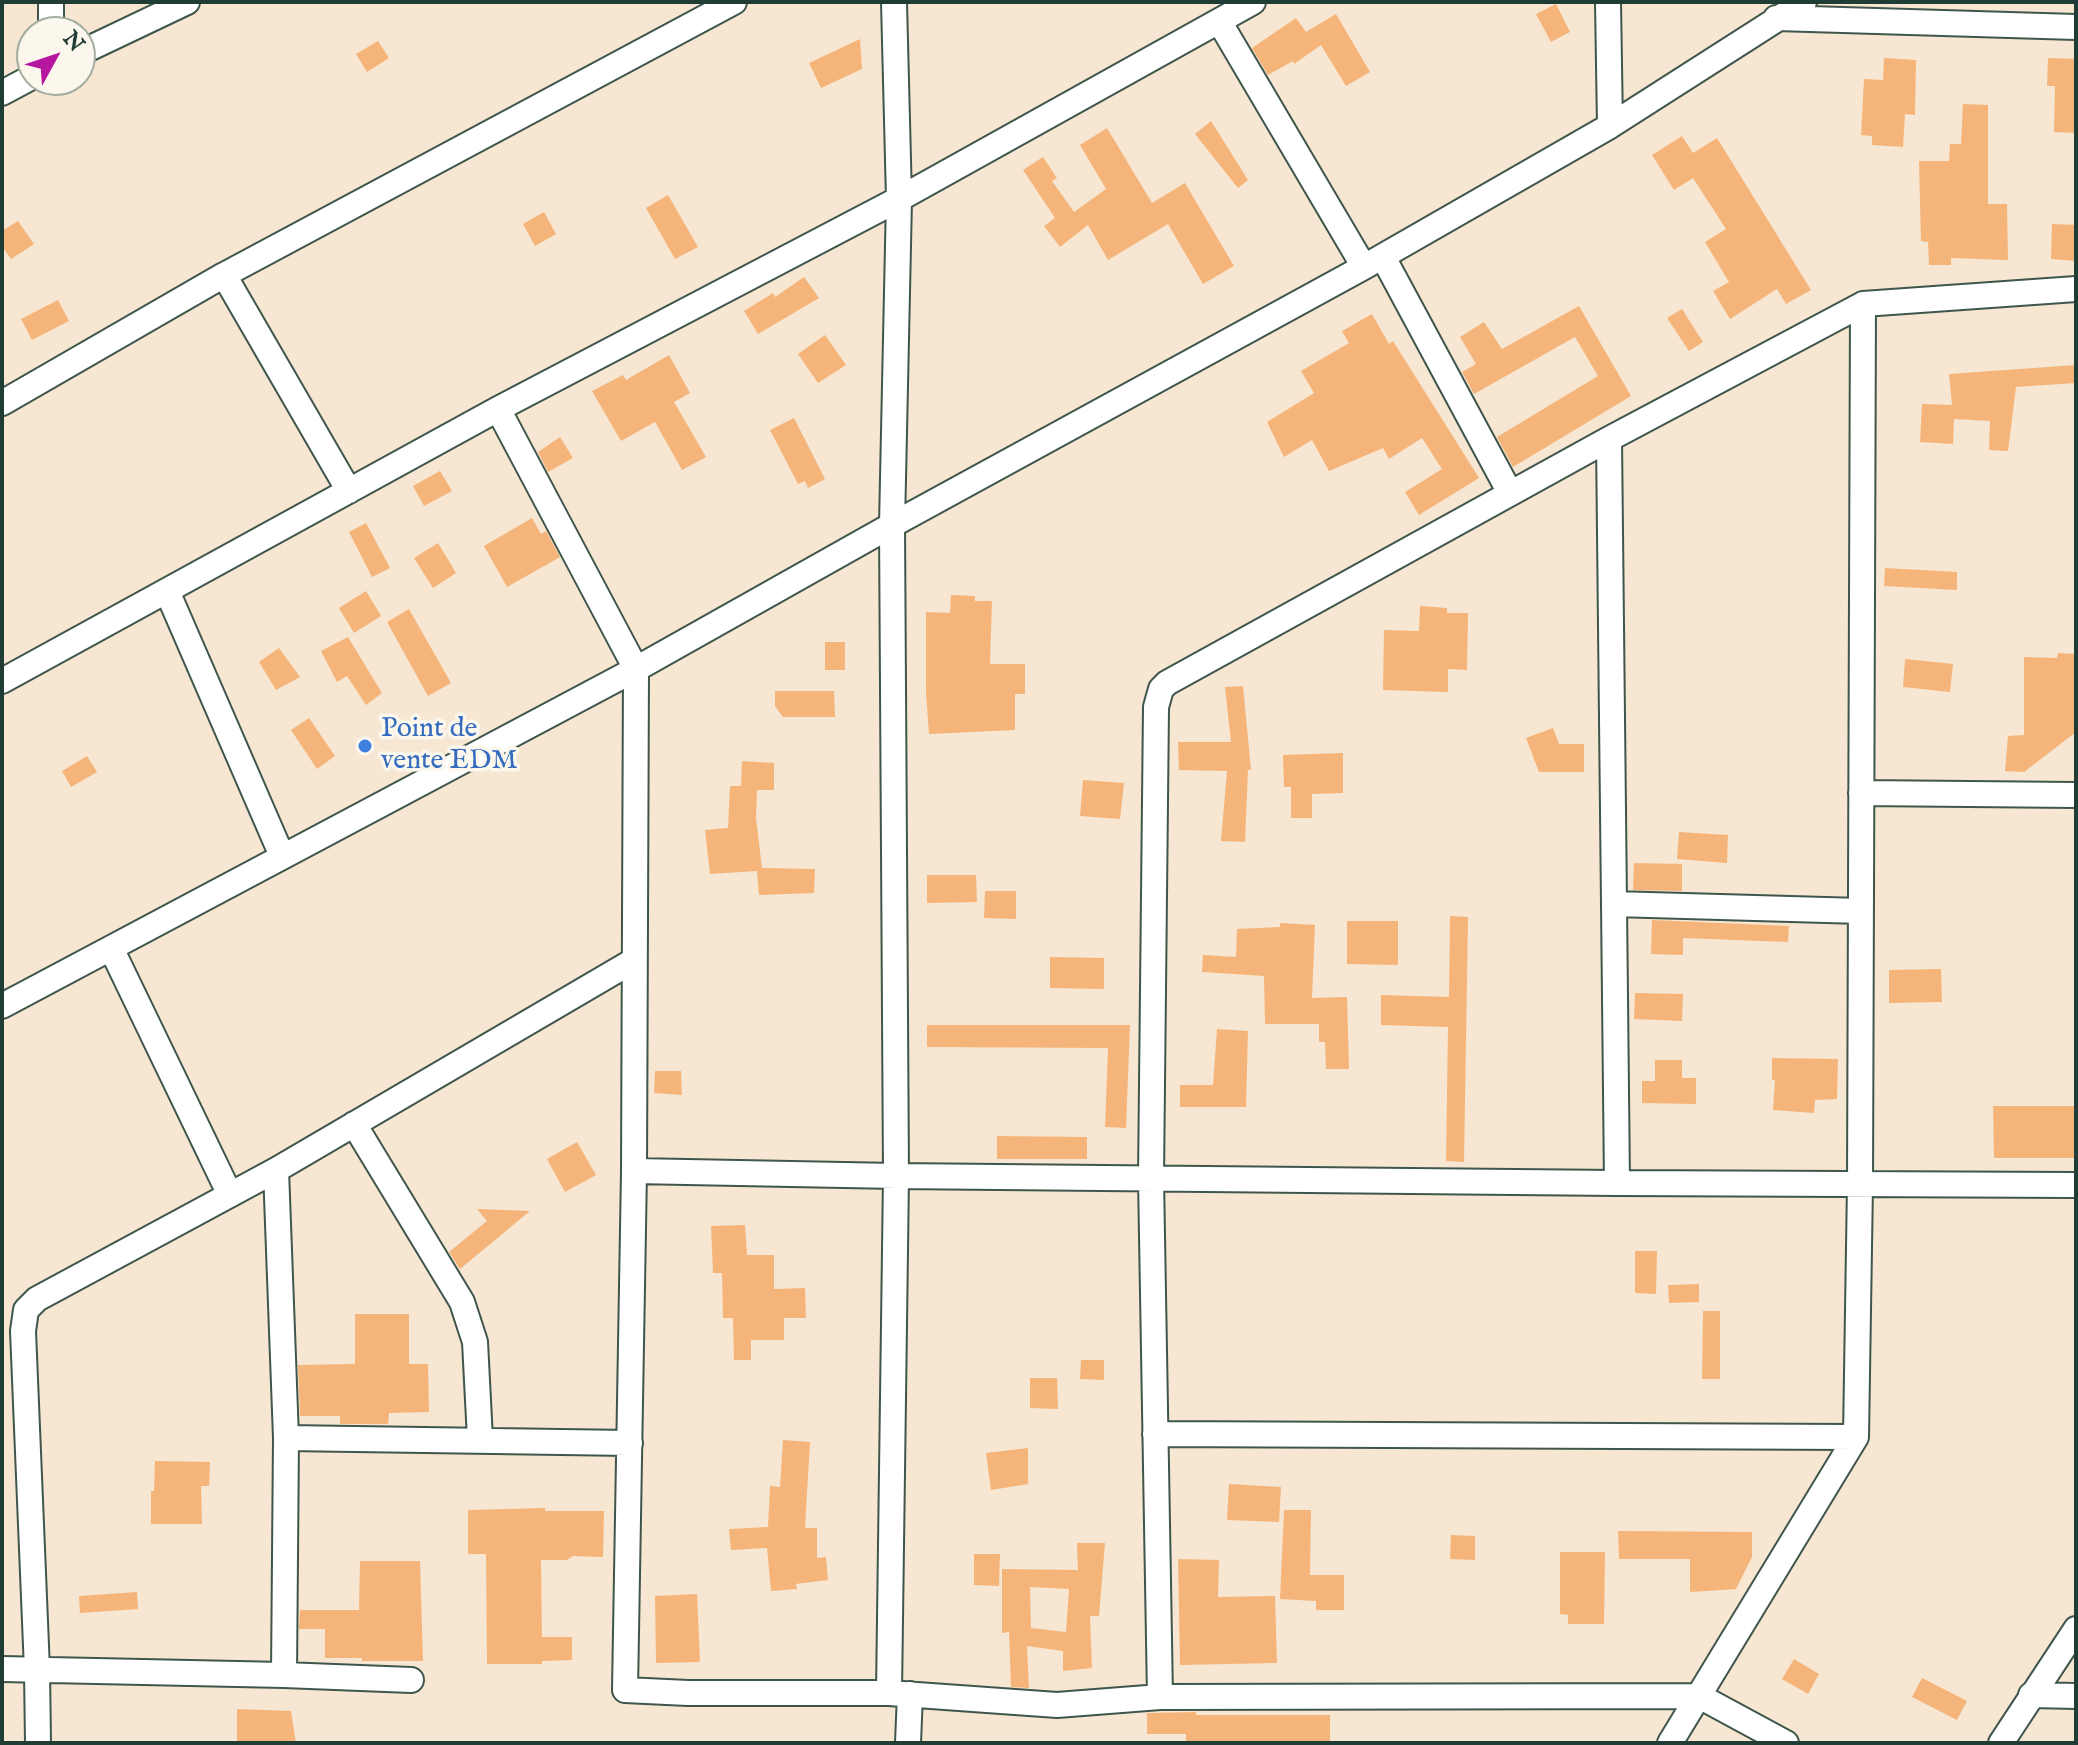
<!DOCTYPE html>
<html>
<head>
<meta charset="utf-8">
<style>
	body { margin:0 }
	#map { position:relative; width:2078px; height:1745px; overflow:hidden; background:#f7e6d1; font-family:"IM FELL English",serif }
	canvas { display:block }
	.frame { position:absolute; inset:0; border:4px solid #1f3d34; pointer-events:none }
	.north { position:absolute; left:16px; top:16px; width:80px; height:80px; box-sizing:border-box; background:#fbf7ec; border:2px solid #a3ada2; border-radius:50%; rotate:50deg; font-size:22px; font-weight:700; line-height:32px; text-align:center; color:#1f3d34 }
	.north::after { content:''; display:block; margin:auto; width:28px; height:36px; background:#b5179e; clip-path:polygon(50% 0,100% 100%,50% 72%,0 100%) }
</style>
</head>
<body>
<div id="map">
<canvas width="2078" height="1745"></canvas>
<div class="frame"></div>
<div class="north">N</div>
</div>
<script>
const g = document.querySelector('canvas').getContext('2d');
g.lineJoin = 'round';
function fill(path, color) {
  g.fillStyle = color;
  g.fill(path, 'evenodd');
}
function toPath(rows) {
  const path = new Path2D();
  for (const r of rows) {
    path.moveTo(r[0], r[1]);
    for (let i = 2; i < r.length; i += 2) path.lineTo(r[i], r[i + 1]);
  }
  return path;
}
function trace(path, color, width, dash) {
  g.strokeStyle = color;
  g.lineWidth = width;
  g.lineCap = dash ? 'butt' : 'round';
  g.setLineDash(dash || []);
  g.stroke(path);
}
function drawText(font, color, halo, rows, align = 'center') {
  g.font = font + ' "IM FELL English",serif';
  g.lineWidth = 7;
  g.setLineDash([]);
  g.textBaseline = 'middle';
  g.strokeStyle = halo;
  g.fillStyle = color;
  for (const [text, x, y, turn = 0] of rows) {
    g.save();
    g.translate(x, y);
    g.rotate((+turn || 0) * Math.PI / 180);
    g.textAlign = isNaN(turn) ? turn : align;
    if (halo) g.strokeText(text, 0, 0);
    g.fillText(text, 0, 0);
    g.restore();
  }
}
const building = toPath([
	[1556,4,1570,32,1551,42,1536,14],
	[1336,14,1370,72,1346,86,1321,45,1294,64,1293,61,1268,75,1252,48,1296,18,1306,32],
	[860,39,862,69,821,88,809,63],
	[378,41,389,58,367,72,356,54],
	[1884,58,1916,60,1915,115,1905,114,1903,147,1872,145,1872,136,1861,135,1864,79,1883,80],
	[2048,58,2076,59,2076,133,2054,132,2055,86,2047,86],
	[1963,104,1988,105,1988,204,2007,204,2008,260,1951,258,1951,265,1929,265,1928,242,1921,241,1919,161,1949,161,1950,144,1961,144],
	[1211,121,1248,180,1238,188,1195,134],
	[1107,128,1152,203,1185,183,1234,266,1203,284,1168,224,1108,260,1088,225,1060,247,1044,226,1055,218,1023,170,1043,157,1057,178,1052,181,1074,212,1106,189,1080,145],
	[1682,136,1693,153,1717,138,1811,290,1786,304,1777,289,1730,319,1713,291,1729,282,1705,242,1726,229,1693,178,1674,190,1652,155],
	[668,195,698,247,675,259,646,208],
	[544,212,556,234,535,246,523,224],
	[18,221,34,244,11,259,2,246,2,231],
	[2052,224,2076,225,2076,261,2051,259],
	[804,277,819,298,758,334,744,311,773,293,775,297],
	[58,300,69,321,32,340,21,319],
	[1579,306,1631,396,1513,467,1497,437,1598,376,1575,337,1474,394,1462,372,1476,364,1460,337,1484,322,1502,349],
	[1682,309,1703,342,1689,351,1667,318],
	[1372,314,1389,344,1393,341,1479,478,1419,515,1405,492,1442,469,1422,438,1389,459,1383,448,1329,471,1312,440,1284,457,1267,422,1314,393,1301,371,1349,343,1342,331],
	[825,335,846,365,818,383,798,354],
	[669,355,690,393,674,402,706,457,682,470,655,422,621,441,592,391,623,375,626,380],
	[2076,365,2076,383,2016,387,2008,451,1989,450,1990,421,1954,419,1953,444,1920,442,1922,404,1952,405,1949,374],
	[794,418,825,479,808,488,805,481,798,484,770,430],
	[560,437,573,458,548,472,538,452],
	[440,471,452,491,424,506,413,486],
	[532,518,541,534,546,531,560,557,507,587,484,546],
	[366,523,390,568,372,577,349,532],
	[438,543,456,573,433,588,414,558],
	[1885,568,1957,572,1957,590,1884,586],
	[366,591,381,616,354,633,339,608],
	[951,595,975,596,975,601,992,601,990,664,1025,664,1025,694,1015,694,1015,730,929,734,926,692,926,612,950,613],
	[1420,606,1447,608,1447,613,1468,613,1467,670,1448,669,1448,692,1383,690,1384,630,1419,631],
	[409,609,451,683,428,696,387,622],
	[348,637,382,693,366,705,347,676,337,682,321,651],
	[825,642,845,642,845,670,825,670],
	[279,648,300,677,276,690,259,662],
	[2058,653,2076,654,2076,732,2024,772,2005,771,2008,736,2024,735,2024,657,2057,658],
	[1905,659,1953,664,1950,692,1903,687],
	[1243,686,1251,770,1248,770,1245,842,1221,841,1227,771,1179,770,1178,742,1231,742,1225,687],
	[775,691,834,691,835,717,783,717,775,706],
	[309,718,335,756,317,769,291,730],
	[1553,728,1559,744,1584,744,1584,772,1539,772,1526,738],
	[1343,753,1343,793,1312,794,1312,818,1291,818,1291,787,1284,787,1283,755],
	[87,756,97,772,71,787,62,771],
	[742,761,774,763,774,790,757,790,756,818,762,868,815,869,814,893,759,895,757,871,710,874,705,830,728,828,730,786,741,786],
	[1083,780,1124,783,1120,819,1080,816],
	[1679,832,1728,835,1727,863,1677,859],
	[1634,863,1682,864,1682,891,1633,890],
	[927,875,976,875,977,902,927,903],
	[985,891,1016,891,1016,919,984,918],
	[1450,916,1468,917,1464,1162,1446,1161,1448,1027,1381,1025,1381,995,1449,997],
	[1652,920,1789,926,1788,942,1683,938,1683,955,1651,954],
	[1347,921,1398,921,1398,965,1347,964],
	[1280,923,1315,925,1312,998,1347,997,1349,1069,1326,1069,1325,1042,1319,1042,1319,1024,1265,1024,1264,976,1202,972,1203,955,1236,957,1237,929,1280,927],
	[1050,957,1104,958,1104,989,1050,988],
	[1941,969,1942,1002,1889,1003,1889,970],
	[1635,993,1683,994,1682,1021,1634,1019],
	[927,1025,1130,1025,1126,1128,1105,1127,1108,1048,927,1047],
	[1217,1029,1248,1031,1246,1107,1180,1107,1180,1085,1213,1085],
	[1772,1058,1838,1059,1837,1099,1815,1100,1814,1113,1773,1110,1775,1080,1772,1080],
	[1655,1060,1682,1060,1682,1078,1696,1078,1696,1104,1642,1103,1642,1081,1655,1081],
	[655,1071,681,1071,682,1095,654,1093],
	[1993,1106,2076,1106,2076,1158,1994,1158],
	[997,1136,1087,1137,1087,1159,997,1159],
	[577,1142,596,1175,565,1192,547,1159],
	[477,1209,530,1211,460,1269,449,1252,487,1221],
	[745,1225,747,1255,774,1255,774,1289,805,1288,806,1318,784,1318,784,1340,751,1340,751,1360,734,1360,733,1318,723,1318,722,1273,713,1273,711,1226],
	[1635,1251,1657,1251,1656,1294,1635,1293],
	[1699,1284,1699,1302,1669,1303,1668,1285],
	[1703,1311,1720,1311,1720,1379,1702,1379],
	[355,1314,409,1314,409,1364,428,1364,429,1412,389,1413,388,1424,340,1424,340,1416,300,1416,298,1365,355,1364],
	[1081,1360,1104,1360,1104,1380,1080,1379],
	[1030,1378,1057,1378,1058,1409,1030,1408],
	[783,1440,810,1442,805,1528,817,1528,817,1558,826,1557,828,1580,796,1584,797,1589,771,1591,767,1548,731,1550,729,1529,768,1527,770,1486,780,1487],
	[1028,1448,1028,1484,991,1490,986,1453],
	[155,1461,210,1462,209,1486,201,1486,202,1524,151,1524,151,1491,154,1491],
	[1229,1484,1281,1487,1279,1522,1227,1520],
	[545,1508,545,1511,604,1511,603,1557,573,1556,567,1560,541,1560,542,1637,572,1637,572,1660,542,1661,542,1664,487,1664,486,1554,468,1554,468,1510],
	[1284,1510,1311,1510,1310,1575,1344,1575,1344,1610,1316,1610,1316,1601,1280,1599],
	[1618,1531,1752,1532,1752,1557,1736,1589,1690,1592,1690,1559,1619,1559],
	[1451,1535,1475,1536,1475,1560,1450,1559],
	[1077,1543,1105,1543,1099,1616,1090,1616,1092,1668,1063,1671,1063,1651,1027,1646,1029,1688,1011,1687,1009,1632,1002,1633,1002,1569,1078,1570],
	[1030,1587,1069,1589,1066,1632,1031,1628],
	[1560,1552,1605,1552,1604,1624,1568,1624,1568,1615,1560,1614],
	[974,1554,1000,1554,999,1586,974,1585],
	[1178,1559,1219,1560,1218,1597,1275,1596,1277,1663,1180,1665],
	[360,1561,420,1561,423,1661,362,1661,362,1658,325,1658,325,1629,299,1629,300,1610,359,1610],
	[137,1592,138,1609,80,1613,79,1596],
	[697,1594,700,1662,656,1663,655,1596],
	[1794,1659,1819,1674,1808,1694,1782,1679],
	[1922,1678,1967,1701,1957,1720,1912,1697],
	[237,1709,291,1711,296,1743,237,1743],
	[1196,1712,1196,1715,1330,1715,1330,1743,1186,1743,1186,1734,1147,1734,1147,1713]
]);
const minor = toPath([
	[1608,2,1610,126],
	[1776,18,2076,27],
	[1219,21,1364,267],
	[51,32,51,2],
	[80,53,187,2],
	[2,93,32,77],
	[1383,257,1510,493],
	[224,275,349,491],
	[2,403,224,275,734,2],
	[498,409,636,669,634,1171,625,1690,688,1693,889,1693,1057,1705,1160,1697,1699,1696,1786,1743],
	[1609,439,1617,1183],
	[167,591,282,856],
	[2,681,498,409,899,199,1253,2],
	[1861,793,2076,795],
	[1614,904,1861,911],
	[111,948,230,1195],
	[2,1006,636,669,892,525,1364,267,1610,126,1804,2],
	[354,1124,462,1302,475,1342,480,1439],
	[276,1170,286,1438,284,1675],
	[634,1171,896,1176,1617,1183,2076,1185],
	[1155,1434,1856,1437],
	[286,1438,630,1443],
	[2,1669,284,1675,411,1680],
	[889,1693,896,1176,892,525,899,199,894,2],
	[2031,1695,2076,1696],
	[1160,1697,1151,1178,1156,707,1161,689,1167,683,1609,439,1863,304,2076,289],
	[38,1743,37,1670,23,1331,26,1310,37,1299,276,1170,633,961],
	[908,1743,910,1694],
	[1670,1743,1856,1437,1860,1184,1863,304],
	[2001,1743,2076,1629]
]);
const markers = [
	[365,746,8,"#3f7fe0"]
];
const shopNames = [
	["Point de",381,730],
	["vente EDM",381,762]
];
fill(building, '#f5b57a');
trace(minor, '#3f564c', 28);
trace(minor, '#fff', 24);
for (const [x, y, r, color] of markers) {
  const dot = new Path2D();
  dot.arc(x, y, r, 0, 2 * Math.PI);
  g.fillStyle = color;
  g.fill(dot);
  trace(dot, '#fbf7ec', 3);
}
drawText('28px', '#366cbe', '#fbf7ec', shopNames, 'left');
</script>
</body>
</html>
